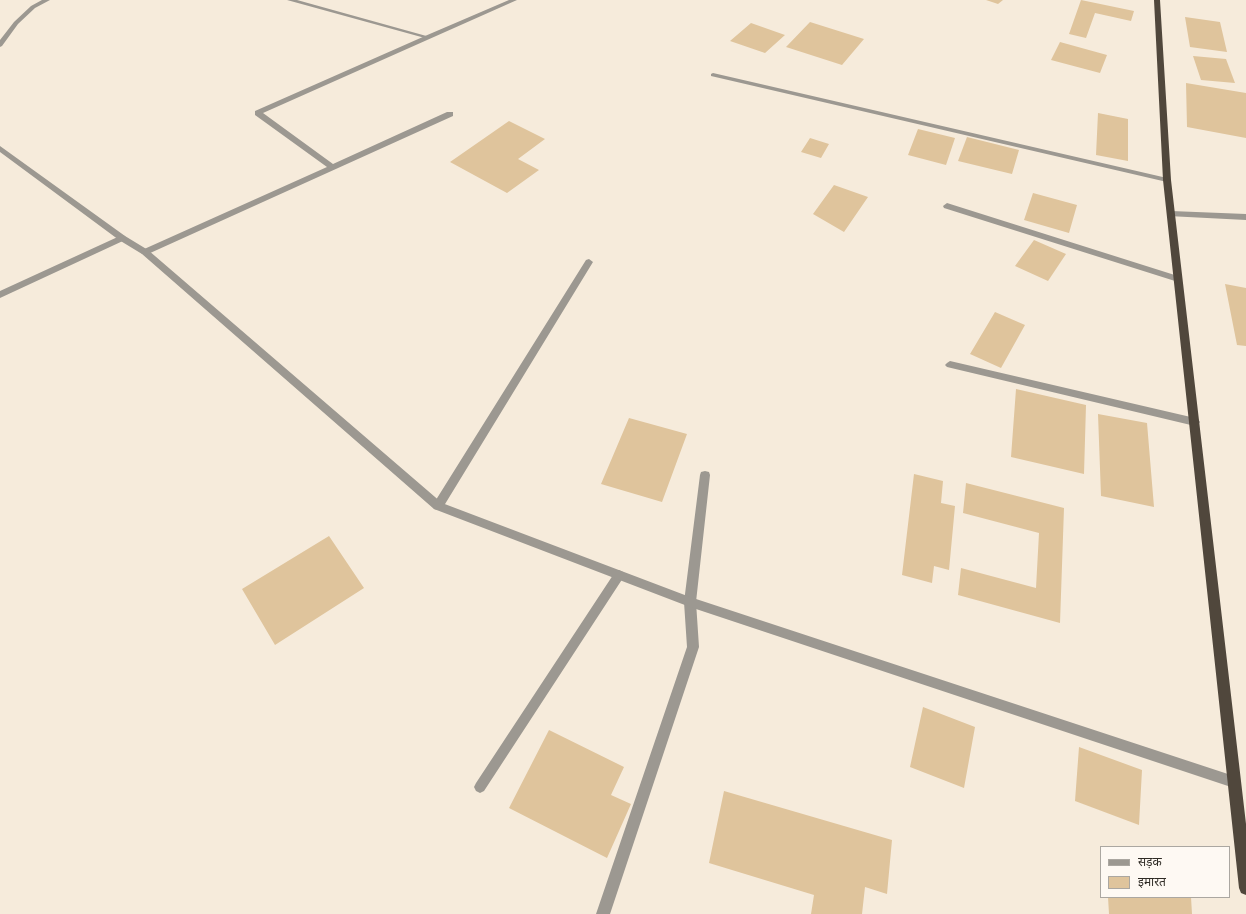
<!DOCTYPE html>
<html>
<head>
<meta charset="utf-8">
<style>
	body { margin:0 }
	#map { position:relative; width:1246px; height:914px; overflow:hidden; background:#f6ebdb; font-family:Montserrat,"Noto Sans Devanagari",sans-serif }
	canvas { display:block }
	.legend { position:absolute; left:1100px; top:846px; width:130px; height:52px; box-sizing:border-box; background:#fef9f3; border:1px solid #aba7a1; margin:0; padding:5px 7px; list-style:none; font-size:12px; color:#2f2b25 }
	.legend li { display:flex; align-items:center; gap:8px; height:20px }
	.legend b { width:20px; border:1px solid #aba7a1 }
</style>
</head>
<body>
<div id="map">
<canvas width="1246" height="914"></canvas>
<ul class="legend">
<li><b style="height:5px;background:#9c9891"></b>सड़क</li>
<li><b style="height:11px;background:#dfc49c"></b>इमारत</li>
</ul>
</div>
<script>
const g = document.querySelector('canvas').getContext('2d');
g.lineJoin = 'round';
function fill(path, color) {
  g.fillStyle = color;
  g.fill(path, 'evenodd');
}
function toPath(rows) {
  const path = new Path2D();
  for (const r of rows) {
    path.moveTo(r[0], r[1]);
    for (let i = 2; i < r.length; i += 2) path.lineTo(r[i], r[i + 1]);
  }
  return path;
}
const building = toPath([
	[986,0,1003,0,998,4],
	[1081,0,1134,11,1131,21,1095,13,1086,38,1069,34],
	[1185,17,1220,22,1227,52,1190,47],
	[810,22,864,39,842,65,786,47],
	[751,23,785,35,765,53,730,41],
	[1060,42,1107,55,1100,73,1051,60],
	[1193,56,1226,59,1235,83,1201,80],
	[1186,83,1246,93,1246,138,1187,127],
	[1098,113,1128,119,1128,161,1096,155],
	[509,121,545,139,518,159,539,170,507,193,450,162],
	[918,129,955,138,946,165,908,155],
	[967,137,1019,150,1012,174,958,161],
	[810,138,829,144,821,158,801,152],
	[834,185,868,197,844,232,813,214],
	[1033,193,1077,205,1069,233,1024,220],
	[1034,240,1066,254,1048,281,1015,266],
	[1225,284,1246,288,1246,346,1237,345],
	[995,312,1025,325,1001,368,970,354],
	[1016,389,1086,405,1084,474,1011,457],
	[1098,414,1147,423,1154,507,1101,496],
	[629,418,687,434,662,502,601,484],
	[914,474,943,481,941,503,955,506,949,570,934,566,932,583,902,575],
	[966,483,1064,508,1060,623,958,595,961,568,1036,588,1039,533,963,513],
	[329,536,364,588,275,645,242,589],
	[923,707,975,727,964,788,910,767],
	[549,730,624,767,611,795,631,804,607,858,509,808],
	[1079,747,1142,770,1139,825,1075,801],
	[724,791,892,840,887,894,865,887,862,914,811,914,814,895,709,863],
	[1108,897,1191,897,1192,914,1109,914]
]);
const service = toPath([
	[509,0,517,0,263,113,333,164,447,112,453,112,453,116,148,254,142,254,141,252,142,250,327,167,255,115,255,111,425,36,509,0],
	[713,73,1167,178,1171,180,1167,182,711,76,711,74,713,73],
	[947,203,1181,277,1182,279,1178,282,1175,281,944,208,943,206,947,203],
	[122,235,125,236,126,238,125,240,0,298,0,291,122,235],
	[589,259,593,262,442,509,438,510,434,509,433,506,434,503,586,260,589,259],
	[950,361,1195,418,1198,419,1200,422,1198,425,1195,426,947,367,945,365,947,363,950,361],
	[705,471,709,472,710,475,696,602,699,647,610,914,596,914,687,647,684,602,700,475,701,472,705,471],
	[619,570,623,572,624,575,623,578,484,791,480,793,476,791,474,787,476,783,615,572,619,570]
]);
const minor = toPath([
	[42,0,50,0,35,8,18,24,2,46,0,47,0,40,14,22,31,6,42,0],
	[287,0,297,0,430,37,425,38,287,0],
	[0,146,125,236,148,250,442,503,690,597,1234,776,1238,778,1240,782,1238,786,1234,788,690,607,434,509,142,254,119,240,0,152,0,146],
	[1171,211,1246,214,1246,220,1168,216,1168,212,1171,211]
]);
const trunk = toPath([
	[1154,0,1160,0,1171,180,1246,824,1246,895,1241,893,1239,888,1163,180,1154,0]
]);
fill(building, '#dfc49c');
fill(service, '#9c9891');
fill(minor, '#9c9891');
fill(trunk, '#50473c');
</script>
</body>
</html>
